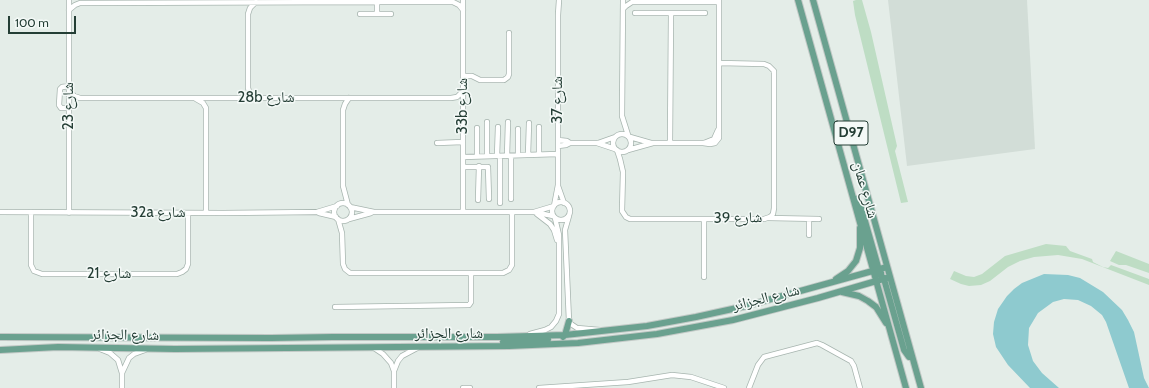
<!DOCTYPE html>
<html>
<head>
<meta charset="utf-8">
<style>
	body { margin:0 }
	#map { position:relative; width:1149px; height:388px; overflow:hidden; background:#e4ede8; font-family:Cabin,sans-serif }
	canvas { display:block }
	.scale { position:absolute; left:8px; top:16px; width:68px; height:18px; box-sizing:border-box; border:2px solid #243e35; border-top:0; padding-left:5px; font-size:12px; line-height:14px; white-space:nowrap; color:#243e35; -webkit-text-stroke:3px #f4f9f7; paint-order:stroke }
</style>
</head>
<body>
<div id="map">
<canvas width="1149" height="388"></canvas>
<div class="scale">100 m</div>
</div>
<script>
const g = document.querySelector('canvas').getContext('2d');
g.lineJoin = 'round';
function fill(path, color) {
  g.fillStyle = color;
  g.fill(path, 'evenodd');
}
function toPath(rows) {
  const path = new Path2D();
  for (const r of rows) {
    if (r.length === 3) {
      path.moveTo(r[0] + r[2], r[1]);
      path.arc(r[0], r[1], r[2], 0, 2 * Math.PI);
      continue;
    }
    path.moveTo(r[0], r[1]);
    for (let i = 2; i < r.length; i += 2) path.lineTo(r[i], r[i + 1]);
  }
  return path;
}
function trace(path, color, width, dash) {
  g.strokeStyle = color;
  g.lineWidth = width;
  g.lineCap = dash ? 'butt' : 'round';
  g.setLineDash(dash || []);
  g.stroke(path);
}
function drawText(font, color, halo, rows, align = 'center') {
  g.font = font + ' Cabin,"Noto Naskh Arabic",sans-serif';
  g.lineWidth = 3;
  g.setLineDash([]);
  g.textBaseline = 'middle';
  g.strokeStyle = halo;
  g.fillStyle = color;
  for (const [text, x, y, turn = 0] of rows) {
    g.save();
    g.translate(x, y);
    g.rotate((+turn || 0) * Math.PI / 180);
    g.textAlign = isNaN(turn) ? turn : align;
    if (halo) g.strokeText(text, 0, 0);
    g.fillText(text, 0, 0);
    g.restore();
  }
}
const built = toPath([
	[888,0,1027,0,1035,149,907,166]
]);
const green = toPath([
	[856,0,862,0,871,32,897,146,895,151,908,202,901,203,855,15,853,1],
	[1046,244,1066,246,1070,251,1092,259,1093,262,1103,267,1108,268,1111,265,1149,279,1149,285,1082,259,1058,255,1034,257,1020,261,1008,267,990,281,981,285,969,286,961,284,950,279,954,271,966,276,974,277,982,274,1005,256],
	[1116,251,1149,264,1149,273,1126,265,1119,265,1110,261]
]);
const water = toPath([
	[1044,274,1068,275,1080,278,1103,292,1122,310,1128,320,1134,332,1144,378,1149,388,1129,388,1106,322,1102,315,1091,306,1078,300,1064,299,1053,302,1038,313,1029,328,1028,345,1033,361,1042,373,1059,388,1030,388,1008,365,996,347,993,334,994,322,998,309,1007,296,1014,289,1022,283]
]);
const minor = toPath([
	[69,0,69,213],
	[623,0,622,116,628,135],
	[256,2,250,8,248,14,248,88,250,94,256,98],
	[377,2,377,14],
	[623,9,626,6,632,2,719,2],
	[69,10,75,5,80,3,377,2,453,2,459,5,463,10],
	[635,13,705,13],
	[360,14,391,14],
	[463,76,472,76,480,80,504,80,508,77,509,74,509,33],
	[69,86,62,87,60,89,59,105,61,108,69,108],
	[69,90,74,96,80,98,451,98,457,97,463,91],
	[196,99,203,103,206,108,206,213],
	[622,143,9],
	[630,137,651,143],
	[558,140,567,141,570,143,597,143,615,149],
	[437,143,463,142],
	[598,143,615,137],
	[670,143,671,13],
	[704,143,714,139,718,130],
	[558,146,566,145,570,143],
	[617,150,620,159,623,172,622,211,626,217,630,219,764,219,770,217,773,214,774,208,774,71,769,66,764,64,719,63],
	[628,150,653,143,703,143,710,144,715,143,719,138,719,0],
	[518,155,518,129],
	[528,155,529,123],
	[539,155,539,127],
	[477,156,477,128],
	[487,156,487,122],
	[497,156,498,127],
	[507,156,508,122],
	[511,156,511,199],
	[463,157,558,154],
	[463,167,488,167,489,199],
	[558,186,564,203],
	[478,200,479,166],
	[561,211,9],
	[500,203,500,156],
	[343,212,9],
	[348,205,343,186,343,110,345,104,349,98],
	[350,207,374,212,534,212,553,216],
	[0,212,223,213,317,212,337,206],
	[31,212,31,265,34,271,42,274,177,274,182,272,186,269,188,264,188,213],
	[463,212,463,0],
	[534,212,554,206,558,185,558,15,559,0],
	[319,213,336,217],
	[537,214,550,224,554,230,557,240],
	[569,216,565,230,569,321,571,324,577,328,600,330],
	[769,218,819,219],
	[338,219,342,233,343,264,345,269,350,273,503,273,509,270,512,265,512,212],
	[349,219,371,213],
	[809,235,809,219],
	[704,277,704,219],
	[335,307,469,305,471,302,471,273],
	[530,334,545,330,551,327,556,321,559,314,559,235,555,218],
	[374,348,383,354,391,363,394,371,394,388],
	[100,349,110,353,118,360,122,373,122,388],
	[394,371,398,361,402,356,417,348],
	[122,373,129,358,134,354,145,350],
	[463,388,470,388],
	[539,388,628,382,672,375,691,377,724,388],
	[749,388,758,365,764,357,817,343,822,345,851,361,854,366,860,388]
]);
const major = toPath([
	[798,0,906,388],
	[813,0,921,388],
	[856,199,861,207,879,270,881,273],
	[874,271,879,273,884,279,904,350,909,357,912,357],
	[836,279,848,271,856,261,860,248,860,228],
	[842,292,859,296,868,301,876,307,886,323],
	[0,337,271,338,333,337,497,337,565,335,647,326,696,317,746,306,887,267],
	[563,337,565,335,569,321],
	[503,342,548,339],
	[0,350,58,347,175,349,509,346,578,343,657,334,733,320,818,298,890,277]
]);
const shields = [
	[851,133,34]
];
const shieldNames = [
	["D97",851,133]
];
const streetNames = [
	["28b شارع",266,98],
	["شارع 37",558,100,-90],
	["شارع 23",69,106,-90],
	["33b شارع",463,106,-90],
	["شارع عمان",865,190,74],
	["32a شارع",158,213],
	["شارع 39",738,218,-1],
	["شارع 21",109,274],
	["شارع الجزائر",766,298,-14],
	["شارع الجزائر",449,334],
	["شارع الجزائر",125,335,1]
];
fill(built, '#d2ddd7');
fill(green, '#beddc4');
fill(water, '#8ecacf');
trace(minor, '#a7b5af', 6);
trace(major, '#c2c9c6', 8);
trace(minor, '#fff', 4.5);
trace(major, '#6aa18f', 6);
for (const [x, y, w] of shields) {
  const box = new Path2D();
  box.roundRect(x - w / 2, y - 12, w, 24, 3);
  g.fillStyle = '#f4f9f7';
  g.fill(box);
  trace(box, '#243e35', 1);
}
drawText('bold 14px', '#243e35', null, shieldNames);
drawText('15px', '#243e35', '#f4f9f7', streetNames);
</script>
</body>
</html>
